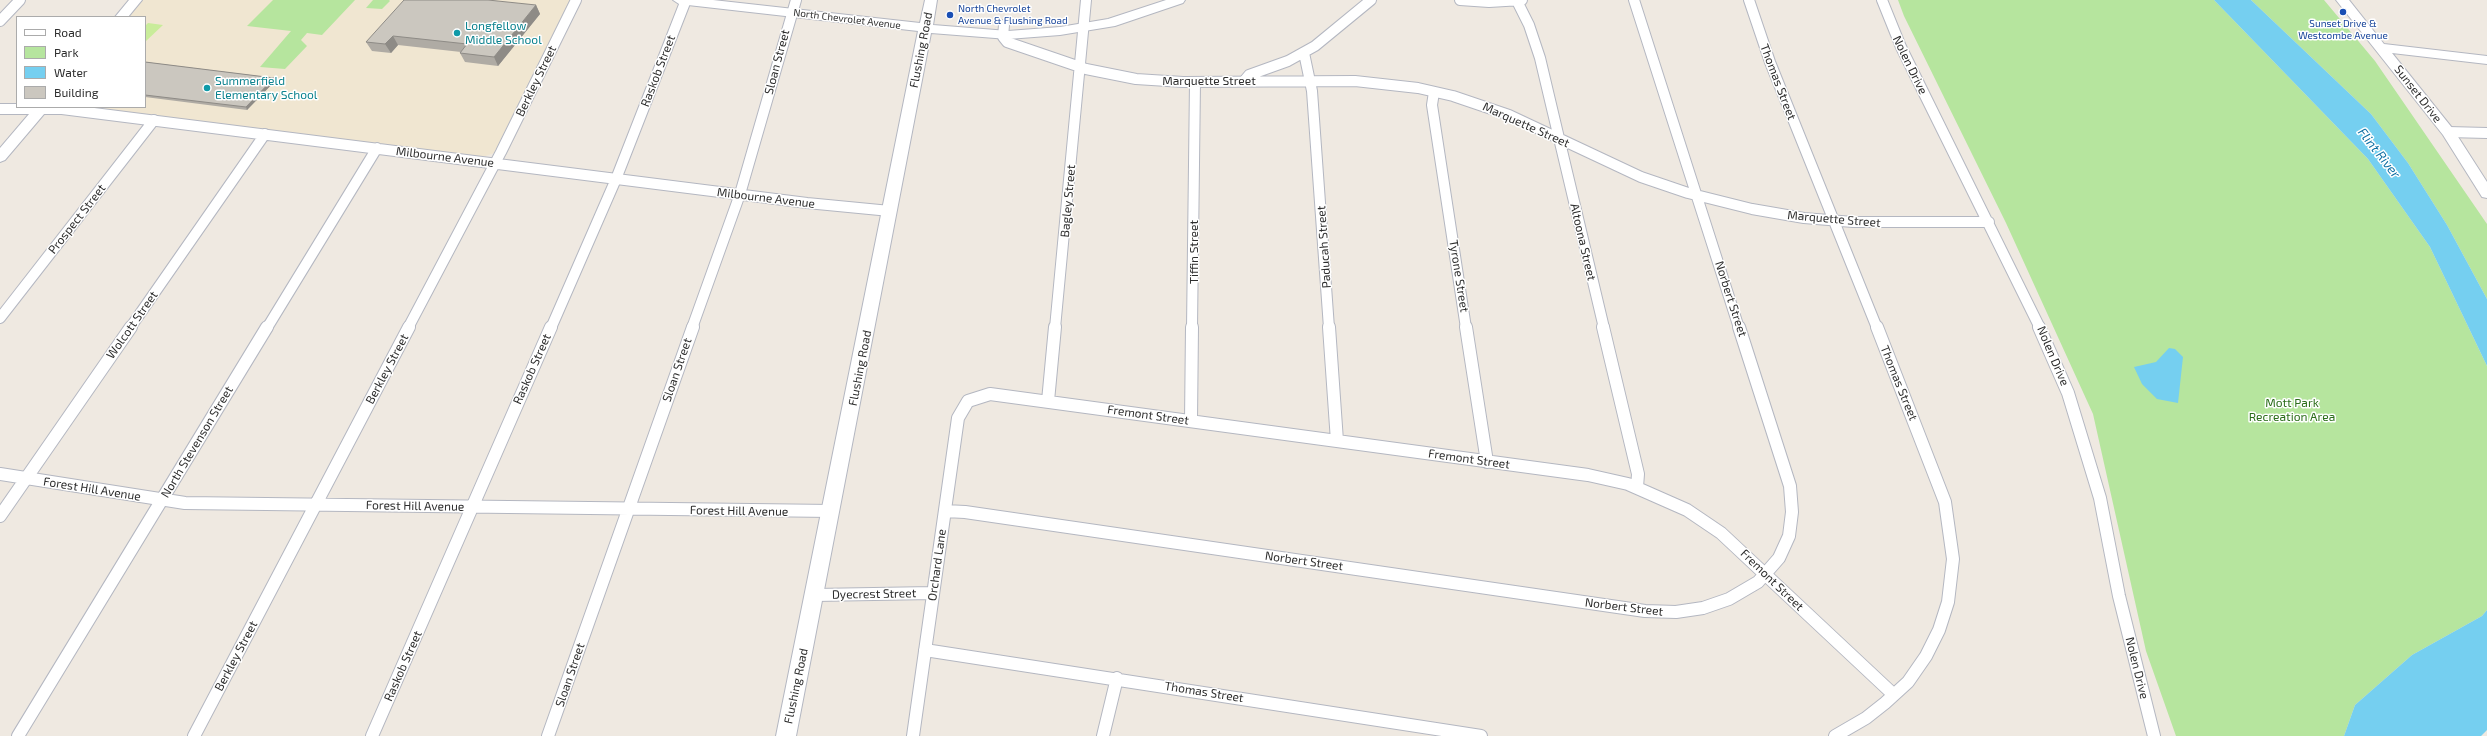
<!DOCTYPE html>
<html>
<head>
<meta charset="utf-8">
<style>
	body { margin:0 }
	#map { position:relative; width:2487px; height:736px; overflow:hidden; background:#efe9e1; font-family:"Exo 2",sans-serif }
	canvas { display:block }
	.legend { position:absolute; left:16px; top:16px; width:130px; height:92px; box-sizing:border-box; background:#fff; border:1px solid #ababab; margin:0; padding:5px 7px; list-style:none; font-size:12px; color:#2e2e2e }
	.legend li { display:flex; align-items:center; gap:8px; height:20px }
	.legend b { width:20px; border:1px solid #ababab }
</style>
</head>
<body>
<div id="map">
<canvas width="2487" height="736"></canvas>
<ul class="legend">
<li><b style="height:5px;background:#fff"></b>Road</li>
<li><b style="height:11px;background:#b6e59e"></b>Park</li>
<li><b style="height:11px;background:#75cff0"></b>Water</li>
<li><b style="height:11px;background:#cbc7bf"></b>Building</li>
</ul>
</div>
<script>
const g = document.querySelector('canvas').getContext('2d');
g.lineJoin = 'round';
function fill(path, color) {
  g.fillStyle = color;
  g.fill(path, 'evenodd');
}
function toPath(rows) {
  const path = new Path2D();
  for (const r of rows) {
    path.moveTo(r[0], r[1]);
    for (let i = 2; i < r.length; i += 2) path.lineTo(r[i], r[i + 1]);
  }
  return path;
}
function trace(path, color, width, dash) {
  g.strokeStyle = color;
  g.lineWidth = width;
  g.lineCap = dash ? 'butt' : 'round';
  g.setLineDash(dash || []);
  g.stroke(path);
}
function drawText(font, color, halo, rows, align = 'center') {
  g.font = font + ' "Exo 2",sans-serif';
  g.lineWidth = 3;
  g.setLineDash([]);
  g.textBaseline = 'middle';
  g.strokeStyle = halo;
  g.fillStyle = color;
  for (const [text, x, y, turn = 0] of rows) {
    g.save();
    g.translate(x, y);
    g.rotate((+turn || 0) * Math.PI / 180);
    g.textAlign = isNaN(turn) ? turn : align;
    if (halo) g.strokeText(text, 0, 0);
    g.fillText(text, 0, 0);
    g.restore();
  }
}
const education = toPath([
	[142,0,571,0,494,153,483,157,79,107,145,107,145,17,127,17]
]);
const green = toPath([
	[273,0,355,0,322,35,307,33,301,40,307,46,285,69,260,67,291,31,247,26],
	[373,0,389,0,390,1,382,9,366,8],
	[1898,0,2214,0,2368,159,2430,247,2487,366,2487,610,2482,616,2412,655,2355,705,2344,736,2176,736,2146,651,2093,414,2006,223,1904,16],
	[2251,0,2324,0,2375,61,2487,224,2487,299,2447,225,2408,163,2371,114]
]);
const pitch = toPath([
	[148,23,163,25,145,42,145,26]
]);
const water = toPath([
	[2214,0,2251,0,2371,114,2408,163,2447,225,2487,299,2487,366,2430,247,2368,159],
	[2169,348,2175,349,2183,357,2178,403,2157,399,2142,384,2134,367,2156,362],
	[2487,610,2487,730,2481,736,2344,736,2355,705,2412,655,2482,616]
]);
const streetFar1 = toPath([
	[1460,0,1489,2,1522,0],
	[1634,0,1739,328],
	[1749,0,1770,62,1877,328],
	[1882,0,1901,47,2040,328],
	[1517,1,1529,25,1540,58,1604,328],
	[0,21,20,0],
	[1004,25,1003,37,1007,42,1086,69,1136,79,1183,82,1355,81,1418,88,1453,96,1509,115,1641,177,1688,193,1752,209,1804,218,1853,222,1989,222],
	[1304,53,1312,91,1329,328],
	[1244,81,1249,75,1288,61,1315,46,1371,0],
	[1434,92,1432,105,1466,328],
	[0,109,62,109,807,203,890,211],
	[2448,132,2487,133],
	[0,318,154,120],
	[130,328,265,134],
	[267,328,377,148],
	[408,328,501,152,576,0],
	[551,328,616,179,686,0],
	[692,328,740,194,796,0],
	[1055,328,1086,0],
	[1192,328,1195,82]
]);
const street = toPath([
	[1329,327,1337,441],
	[1466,327,1487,462],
	[1603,327,1638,474,1637,487],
	[2039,327,2068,393,2100,498,2119,596,2154,736],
	[1048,401,1055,327],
	[1191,421,1192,327],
	[0,474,185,503,832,511],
	[945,511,965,512,1645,611,1676,612,1703,608,1729,599,1758,582,1779,558,1789,536,1792,512,1790,486,1739,327],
	[0,516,131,327],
	[815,595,933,593],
	[925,650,1481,736],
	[18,736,267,327],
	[194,736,409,327],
	[372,736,551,327],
	[548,736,693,327],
	[913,736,958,418,968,401,990,394,1588,475,1628,484,1687,510,1721,533,1894,695],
	[1103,736,1117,678],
	[1835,736,1866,718,1885,703,1908,682,1926,656,1939,630,1948,602,1953,559,1945,502,1877,327]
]);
const secondary = toPath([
	[129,0,142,0,128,17,115,17,129,0],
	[673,0,713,0,920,23,925,0,937,0,933,25,1008,31,1060,27,1108,19,1166,0,1185,0,1183,3,1115,26,1060,35,1008,39,931,33,796,736,776,736,918,31,679,4,673,0],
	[2336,0,2349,0,2384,44,2487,56,2487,64,2392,53,2453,129,2487,182,2487,198,2482,197,2443,135,2336,0],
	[35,107,50,107,5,160,0,162,0,148,35,107]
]);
const wall = toPath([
	[536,5,540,14,498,66,465,62,460,53,461,52,398,45,391,53,372,51,366,42],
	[145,62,274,78,276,80,247,110,145,97]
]);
const shadedWall = toPath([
	[536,5,540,14,498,66,494,57],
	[393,36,398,45,391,53,385,44],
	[274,78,276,80,247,110,246,107]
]);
const building = toPath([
	[404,0,488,0,536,5,494,57,460,53,467,44,393,36,385,44,366,42,404,0],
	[145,62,274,78,246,107,145,95,145,62]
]);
const markers = [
	[2343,12,4,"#1a4fb4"],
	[950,15,4,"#1a4fb4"],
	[457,33,4,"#0f9aa8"],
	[207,88,4,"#0f9aa8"]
];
const farTransitnames = [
	["North Chevrolet",958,9],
	["Avenue & Flushing Road",958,21],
	["Sunset Drive &",2343,24,"center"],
	["Westcombe Avenue",2343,36,"center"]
];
const farStreetnames = [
	["North Chevrolet Avenue",847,19,7]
];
const cultureNames = [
	["Longfellow",465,26],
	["Middle School",465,40],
	["Summerfield",215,81],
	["Elementary School",215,95]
];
const streetNames = [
	["Flushing Road",921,50,-79],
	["Sloan Street",777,62,-75],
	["Nolen Drive",1910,65,64],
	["Raskob Street",658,71,-69],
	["Berkley Street",536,81,-64],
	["Marquette Street",1209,81],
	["Thomas Street",1778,82,69],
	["Sunset Drive",2418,94,52],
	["Marquette Street",1526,125,24],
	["Milbourne Avenue",445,157,7],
	["Milbourne Avenue",766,198,7],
	["Bagley Street",1068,201,-85],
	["Prospect Street",77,219,-52],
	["Marquette Street",1834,219,5],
	["Altoona Street",1583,242,77],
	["Paducah Street",1324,247,-94],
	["Tiffin Street",1194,252,-90],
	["Tyrone Street",1459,276,81],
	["Norbert Street",1731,299,72],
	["Wolcott Street",132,325,-55],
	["Nolen Drive",2053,356,67],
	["Flushing Road",860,368,-79],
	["Berkley Street",387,369,-62],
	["Raskob Street",532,369,-66],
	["Sloan Street",677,370,-71],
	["Thomas Street",1899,383,68],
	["Fremont Street",1148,415,8],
	["North Stevenson Street",197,442,-59],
	["Fremont Street",1469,459,8],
	["Forest Hill Avenue",92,489,9],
	["Forest Hill Avenue",415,506,1],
	["Forest Hill Avenue",739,511,1],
	["Norbert Street",1304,561,8],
	["Orchard Lane",937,565,-82],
	["Fremont Street",1772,580,44],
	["Dyecrest Street",874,594,-1],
	["Norbert Street",1624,607,7],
	["Berkley Street",236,656,-62],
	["Raskob Street",403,666,-66],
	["Nolen Drive",2137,668,76],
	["Sloan Street",570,675,-71],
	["Flushing Road",796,686,-78],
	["Thomas Street",1204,692,9]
];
const parkNames = [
	["Mott Park",2292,403],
	["Recreation Area",2292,417]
];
const waterNames = [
	["Flint River",2379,153,52]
];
fill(education, '#f0e6d1');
fill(green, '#b6e59e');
fill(pitch, '#c9ec9a');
fill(water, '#75cff0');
trace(streetFar1, '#b4b7c1', 12);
trace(street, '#b4b7c1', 14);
trace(secondary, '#b4b7c1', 2);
trace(streetFar1, '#fff', 10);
trace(street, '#fff', 12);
fill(secondary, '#fff');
fill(wall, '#afaba4');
fill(shadedWall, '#8e8b86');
fill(building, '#cbc7bf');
trace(building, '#8e8b86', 1);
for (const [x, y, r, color] of markers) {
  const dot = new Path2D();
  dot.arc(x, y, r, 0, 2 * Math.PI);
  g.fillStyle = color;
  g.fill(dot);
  trace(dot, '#fff', 1.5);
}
drawText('10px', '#164399', '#fff', farTransitnames, 'left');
drawText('10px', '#2e2e2e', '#fff', farStreetnames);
drawText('12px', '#0d838f', '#fff', cultureNames, 'left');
drawText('12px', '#2e2e2e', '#fff', streetNames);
drawText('12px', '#2c6e1b', '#fff', parkNames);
drawText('italic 13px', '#0d6fa3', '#fff', waterNames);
</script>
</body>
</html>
